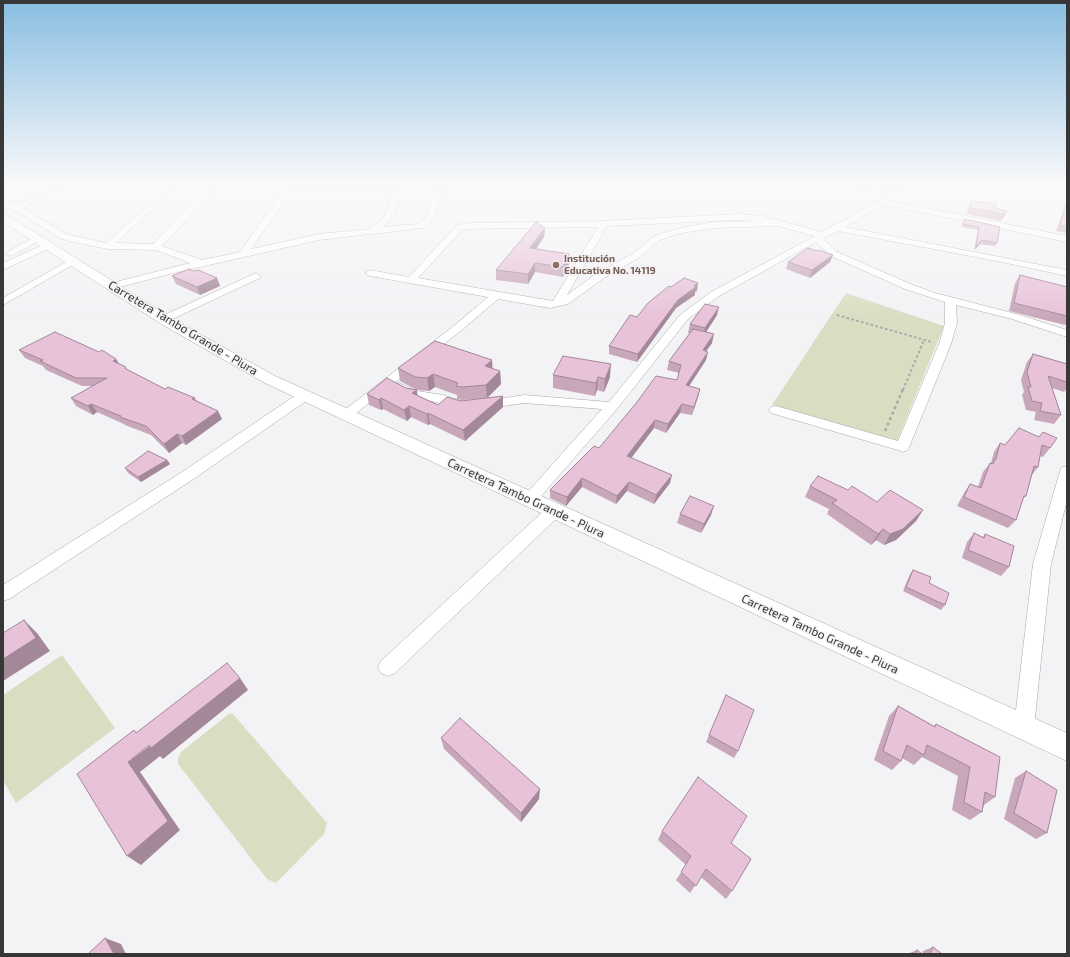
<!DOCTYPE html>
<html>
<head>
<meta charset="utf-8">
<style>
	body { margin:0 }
	#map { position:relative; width:1070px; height:957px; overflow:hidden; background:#f3f2f5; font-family:"Exo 2",sans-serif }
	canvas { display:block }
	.frame { position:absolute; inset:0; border:4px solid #383738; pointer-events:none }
</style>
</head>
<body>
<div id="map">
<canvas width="1070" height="957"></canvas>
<div class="frame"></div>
</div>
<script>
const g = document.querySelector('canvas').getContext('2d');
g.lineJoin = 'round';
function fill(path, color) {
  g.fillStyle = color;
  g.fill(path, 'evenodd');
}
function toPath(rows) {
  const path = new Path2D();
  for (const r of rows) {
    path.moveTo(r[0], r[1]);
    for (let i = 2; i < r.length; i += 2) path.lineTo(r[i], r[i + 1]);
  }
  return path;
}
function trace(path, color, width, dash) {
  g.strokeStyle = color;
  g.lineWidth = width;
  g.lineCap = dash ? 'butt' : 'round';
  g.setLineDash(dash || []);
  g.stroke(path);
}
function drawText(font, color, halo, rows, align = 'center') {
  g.font = font + ' "Exo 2",sans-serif';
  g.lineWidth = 3;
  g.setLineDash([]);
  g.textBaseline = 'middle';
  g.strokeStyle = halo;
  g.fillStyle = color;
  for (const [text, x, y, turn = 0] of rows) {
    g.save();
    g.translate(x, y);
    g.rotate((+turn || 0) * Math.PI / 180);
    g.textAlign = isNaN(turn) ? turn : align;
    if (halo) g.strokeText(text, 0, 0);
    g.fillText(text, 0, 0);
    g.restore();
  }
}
const green = toPath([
	[846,293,944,326,897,441,772,405],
	[62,655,115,728,16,803,3,780,3,695],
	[230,713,233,714,327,823,324,834,276,883,267,879,178,764,178,758,181,752]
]);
const pathFar1 = toPath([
	[837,315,932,342],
	[903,390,924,340]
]);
const path = toPath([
	[885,431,903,389]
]);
const minor = toPath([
	[56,185,65,185,23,208,66,234,106,243,170,185,178,185,116,243,154,244,157,239,212,185,220,185,162,246,202,260,240,252,287,185,324,187,398,185,400,197,392,218,383,227,418,224,423,220,426,217,437,185,445,185,434,218,423,228,319,240,178,272,112,289,107,286,108,284,190,263,156,250,108,249,69,241,60,238,14,210,3,207,3,201,16,205,56,185],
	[292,190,324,191,391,190,392,197,384,217,370,229,319,234,251,249,292,190],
	[879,185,887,185,892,192,898,185,906,185,892,201,1067,236,1067,242,885,205,845,227,1067,270,1067,276,1002,262,838,231,823,239,837,252,913,285,935,293,1020,315,1067,330,1067,337,1012,319,956,305,957,323,951,344,908,450,903,452,898,450,771,413,769,410,771,407,776,406,898,441,939,344,945,323,945,302,905,289,831,256,816,242,719,296,688,319,617,409,535,503,530,505,525,503,522,499,525,495,602,409,524,403,484,409,479,408,477,405,479,402,524,395,609,402,680,315,711,292,815,236,777,226,715,228,681,233,660,240,640,257,604,278,568,304,550,308,498,299,463,329,350,418,345,419,340,418,338,415,455,325,488,297,370,276,365,273,370,270,409,277,457,225,470,223,601,221,738,214,763,216,822,232,886,197,879,185],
	[738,220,756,221,715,222,680,228,654,236,634,253,596,274,567,295,607,226,738,220],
	[598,227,553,301,418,278,463,229,598,227],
	[38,235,43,238,41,240,13,255,10,256,5,253,38,235],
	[49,242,52,243,54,245,52,247,3,270,3,263,49,242],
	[73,258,76,259,78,261,76,263,3,305,3,298,73,258],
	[256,273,261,276,260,278,168,321,160,321,158,319,160,317,256,273],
	[399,383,417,391,443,395,467,403,469,406,467,409,462,410,436,402,409,397,394,390,393,387,394,384,399,383],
	[304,392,309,393,311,396,309,399,192,480,9,599,3,601,3,585,182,472,299,393,304,392],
	[1067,466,1067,500,1051,564,1034,727,1031,734,1024,737,1017,734,1014,727,1033,564,1060,471,1062,467,1067,466],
	[554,505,560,507,562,511,560,515,395,673,388,676,381,673,378,667,381,661,548,507,554,505]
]);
const major = toPath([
	[3,214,7,215,173,319,275,376,1067,733,1067,761,263,382,163,325,3,222,3,214]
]);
const wall = toPath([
	[852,185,872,185,871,187,867,187,866,189,852,187],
	[1067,199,1067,233,1056,231],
	[971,201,995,208,1007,211,1003,218,1000,221,966,214],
	[965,219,1000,227,997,243,995,246,980,244,974,250,978,230,961,227],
	[545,228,544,237,536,249,569,254,569,264,563,277,535,272,528,284,496,280,496,270],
	[788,262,830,262,810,278,786,269],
	[1020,275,1067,287,1067,323,1065,325,1009,311,1015,283],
	[172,276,217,278,220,286,200,295,176,284],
	[671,287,697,291,695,292,695,295,676,308,637,362,609,354,609,346,637,317],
	[717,315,706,332,712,343,706,351,706,360,689,386,700,389,698,397,692,415,680,413,666,433,654,428,631,458,670,483,654,504,627,491,616,504,582,487,566,506,550,498,550,490,677,380,679,373,667,370,669,361,690,333,688,333,690,324],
	[19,350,99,352,116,359,118,363,128,370,165,389,195,398,197,401,222,419,186,445,182,443,169,453,151,435,125,425,124,424,97,412,93,415,76,406,71,398,92,386,82,386,46,370,43,366,25,358],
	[1033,354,1067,364,1067,388,1064,392,1052,388,1061,415,1054,424,1034,420,1036,412,1026,410,1022,395,1024,392,1021,380,1027,362],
	[398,368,493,369,500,371,501,384,487,398,463,400,457,399,457,395,435,387,429,391,417,390,400,381],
	[553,375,610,377,604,392,597,390,595,396,553,388],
	[406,388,417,390,417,395,438,405,461,401,503,396,503,407,465,441,430,424,428,425,411,417,407,421,383,409,381,410,369,405,367,394],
	[1019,428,1050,448,1043,457,1040,456,1038,467,1032,475,1026,496,1023,499,1016,520,1008,528,957,506,964,493,970,484,978,487,983,472,990,463,991,463,994,452,1000,443,1005,445],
	[167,460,170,464,141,482,128,473,125,468],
	[810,486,848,490,877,502,923,510,916,521,896,540,884,545,876,540,871,545,827,514,829,509,805,497],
	[680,514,711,515,701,533,677,523],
	[974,533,983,537,985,534,1009,567,1001,576,962,558,967,542],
	[913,570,929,583,945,605,941,610,903,591,910,574],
	[726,695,738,751,734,758,706,742],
	[898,706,934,726,936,724,995,797,984,805,982,812,970,820,952,810,958,776,922,757,914,765,902,758,901,761,892,770,874,760,889,716],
	[441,738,539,799,521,822,444,749],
	[1026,771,1047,833,1036,839,1004,819,1015,778],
	[662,831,731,843,732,891,726,899,701,877,690,893,676,880,686,865,658,840],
	[933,947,942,954,907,954,917,950,922,954,923,951]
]);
const shadedWall = toPath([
	[1007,211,1003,218,1000,221,1004,214],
	[545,228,544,237,530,258,530,248],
	[982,240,980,244,974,250,976,247],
	[569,254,569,264,563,277,563,267],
	[833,255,830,262,810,278,812,270],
	[535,263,535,272,528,284,528,274],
	[217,278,220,286,200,295,197,287],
	[698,283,697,291,695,292,695,295,676,308,637,362,638,354,678,300,694,286],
	[719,307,717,315,703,337,705,328],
	[714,334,712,343,701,358,703,350],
	[708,352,706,360,684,394,686,385],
	[116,359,121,367,113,361],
	[492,360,493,373,485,366],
	[611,364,610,377,604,392,605,379],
	[500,371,501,384,487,398,486,385],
	[433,374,435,387,429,391,427,378],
	[598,377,597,390,595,396,596,383],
	[700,389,698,397,692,415,694,407],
	[417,390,418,400,412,393],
	[503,396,503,407,465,441,463,430],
	[381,398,383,409,381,410,379,400],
	[91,404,97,412,93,415,88,406],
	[682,404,680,413,666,433,668,424],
	[409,406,411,417,407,421,404,410],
	[218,411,222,419,186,445,182,436],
	[428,413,430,424,428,425,427,414],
	[655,420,654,428,626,465,627,456],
	[177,434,182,443,169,453,164,444],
	[167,460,170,464,141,482,138,477],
	[672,475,670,483,654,504,656,495],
	[582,478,582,487,566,506,567,497],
	[629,482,627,491,616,504,617,496],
	[714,506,711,515,701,533,704,524],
	[923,510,916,521,896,540,884,545,890,534],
	[883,529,876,540,871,545,878,534],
	[24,620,37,633,50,651,3,681,3,659],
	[240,678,248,690,163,759,160,756,140,772,180,830,141,865,127,856,128,762],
	[540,789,539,799,521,822,521,813],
	[105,938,121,944,126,954,114,954]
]);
const building = toPath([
	[971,201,996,204,995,208,1007,211,1004,214,969,208,971,201],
	[1067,202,1067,227,1060,225,1067,202],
	[965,219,1000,227,997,243,982,240,976,247,979,227,963,224,965,219],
	[536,222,545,228,530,248,569,254,563,267,535,263,528,274,496,270,536,222],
	[808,248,817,251,819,250,833,255,812,270,788,262,808,248],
	[189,269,194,271,198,270,217,278,197,287,172,276,189,269],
	[1020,275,1067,287,1067,316,1014,303,1020,275],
	[684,278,698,283,694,286,696,287,678,300,638,354,609,346,630,315,637,317,648,303,669,286,671,287,684,278],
	[705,304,719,307,705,328,690,324,705,304],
	[693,329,714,334,703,350,708,352,686,385,700,389,694,407,682,404,668,424,655,420,627,456,672,475,656,495,629,482,617,496,582,478,567,497,550,490,594,446,599,448,637,402,656,376,677,380,681,365,669,361,693,329],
	[55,332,99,352,102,350,116,359,113,361,126,367,125,368,130,371,165,389,168,387,195,398,192,399,218,411,182,436,177,434,164,444,146,426,120,417,121,416,91,404,88,406,71,398,107,378,76,378,40,361,43,360,19,350,55,332],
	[435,341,492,360,485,366,500,371,486,385,462,387,456,386,458,383,433,374,427,378,415,377,398,368,435,341],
	[1033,354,1067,364,1067,382,1048,376,1061,415,1040,411,1042,403,1032,401,1028,387,1031,387,1027,372,1033,354],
	[563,356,611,364,605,379,598,377,596,383,553,375,563,356],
	[387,378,406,388,417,390,412,393,438,405,447,397,461,401,503,396,463,430,428,413,427,414,409,406,404,410,381,398,379,400,367,394,387,378],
	[1019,428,1039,437,1043,432,1057,438,1050,448,1042,445,1038,467,1034,466,1026,496,1024,496,1016,520,964,497,970,484,981,488,990,463,993,464,995,459,996,459,1000,443,1005,445,1019,428],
	[148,451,167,460,138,477,125,468,148,451],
	[818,476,848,490,852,486,877,502,890,490,923,510,903,529,890,534,883,529,878,534,832,503,837,500,810,486,818,476],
	[690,496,714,506,704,524,680,514,690,496],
	[974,533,984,538,985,534,1014,546,1009,567,968,550,974,533],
	[913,570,931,577,929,583,949,593,945,605,906,587,913,570],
	[24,620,36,638,3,659,3,633,24,620],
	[227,663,240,678,151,748,149,745,128,762,168,821,127,856,77,774,134,730,136,733,227,663],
	[726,695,754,710,738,751,709,735,726,695],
	[898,706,935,727,936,724,1000,757,995,797,985,792,982,812,964,802,970,767,927,745,924,755,907,745,901,761,883,751,898,706],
	[460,718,540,789,521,813,441,738,460,718],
	[1026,771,1057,790,1047,833,1014,813,1026,771],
	[698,777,747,816,731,843,751,859,732,891,706,869,696,886,681,872,691,856,662,831,698,777],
	[105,938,114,954,88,954,105,938],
	[933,947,942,954,930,954,933,947],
	[917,950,922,954,916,954,917,950]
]);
const markers = [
	[556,265,4,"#8d6e63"]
];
const farEducationnames = [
	["Institución",564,259],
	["Educativa No. 14119",564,271]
];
const streetNames = [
	["Carretera Tambo Grande - Piura",183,328,31],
	["Carretera Tambo Grande - Piura",526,498,25],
	["Carretera Tambo Grande - Piura",820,634,25]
];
fill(green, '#d8dec2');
trace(minor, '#a7a6aa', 1);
trace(major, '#a7a6aa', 1);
trace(pathFar1, '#a9a8aa', 2, [2.5, 2.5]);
trace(path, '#a9a8aa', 2.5, [3, 3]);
fill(minor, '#fff');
fill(major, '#fff');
fill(wall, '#c8a7bb');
fill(shadedWall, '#a28898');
fill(building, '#e8c2d9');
trace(building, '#a28898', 1);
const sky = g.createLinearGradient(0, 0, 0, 319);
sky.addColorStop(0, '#89bee2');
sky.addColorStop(0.58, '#faf9fa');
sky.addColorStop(1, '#faf9fa00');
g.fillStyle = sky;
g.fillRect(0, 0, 1070, 319);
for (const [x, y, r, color] of markers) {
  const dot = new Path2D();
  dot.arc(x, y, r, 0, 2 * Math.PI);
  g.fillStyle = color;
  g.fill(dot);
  trace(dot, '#f3f2f5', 1.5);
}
drawText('bold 10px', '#785e54', '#f3f2f5', farEducationnames, 'left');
drawText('12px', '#383738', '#f3f2f5', streetNames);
</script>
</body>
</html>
